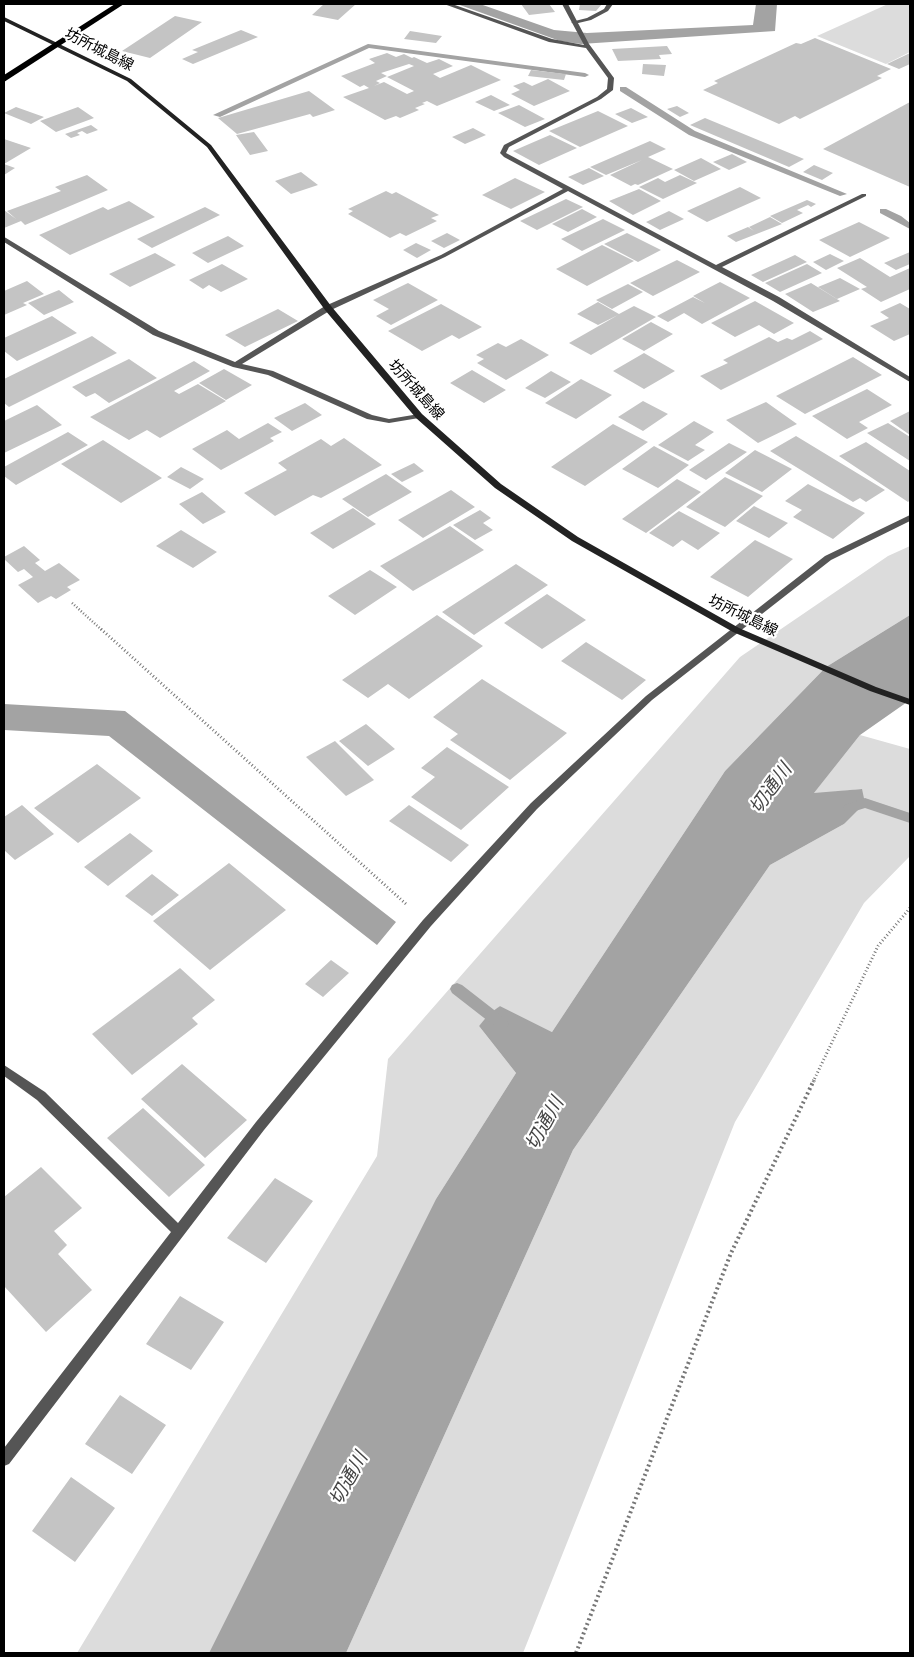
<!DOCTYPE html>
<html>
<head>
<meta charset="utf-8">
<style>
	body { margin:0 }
	#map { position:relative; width:914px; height:1657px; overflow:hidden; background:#fff; font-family:"PT Sans Narrow",sans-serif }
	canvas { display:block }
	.frame { position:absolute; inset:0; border:5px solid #000; pointer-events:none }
</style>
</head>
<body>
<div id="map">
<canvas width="914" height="1657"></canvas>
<div class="frame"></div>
</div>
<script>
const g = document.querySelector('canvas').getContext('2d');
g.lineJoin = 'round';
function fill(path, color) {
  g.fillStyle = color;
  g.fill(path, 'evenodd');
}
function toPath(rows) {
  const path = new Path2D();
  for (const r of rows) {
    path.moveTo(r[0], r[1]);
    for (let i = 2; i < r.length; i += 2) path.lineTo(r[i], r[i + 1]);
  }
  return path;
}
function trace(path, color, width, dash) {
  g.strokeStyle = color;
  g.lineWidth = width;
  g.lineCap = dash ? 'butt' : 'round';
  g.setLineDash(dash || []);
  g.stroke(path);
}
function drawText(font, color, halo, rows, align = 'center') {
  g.font = font + ' "PT Sans Narrow","Noto Sans JP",sans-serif';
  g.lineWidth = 4.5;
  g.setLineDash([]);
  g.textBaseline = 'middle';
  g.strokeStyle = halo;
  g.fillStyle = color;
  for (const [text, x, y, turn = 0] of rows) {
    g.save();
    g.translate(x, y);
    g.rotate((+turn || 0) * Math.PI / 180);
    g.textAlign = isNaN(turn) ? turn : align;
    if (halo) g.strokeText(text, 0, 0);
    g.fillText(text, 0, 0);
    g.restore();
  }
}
const green = toPath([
	[888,4,910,5,910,52,886,64,817,36],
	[910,546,910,615,826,667,725,771,552,1032,500,1006,479,1026,516,1073,436,1199,209,1653,77,1653,377,1156,388,1059,740,657,888,556],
	[860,735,910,749,910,856,864,903,735,1122,523,1653,346,1653,573,1150,770,865,844,824,862,789,813,794]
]);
const water = toPath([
	[457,4,480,4,554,30,587,33,753,25,756,4,777,4,775,31,581,44,560,41],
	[910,615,910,700,860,735,814,793,862,789,865,803,844,824,770,865,573,1150,346,1653,209,1653,436,1199,516,1073,479,1026,489,1014,500,1006,552,1032,725,771,826,667],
	[4,704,125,711,396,922,377,945,109,736,4,730]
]);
const stream = toPath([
	[368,44,585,73,589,75,585,77,369,48,220,117,213,115,368,44],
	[620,87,626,87,695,131,847,194,840,196,689,135,620,91,620,87],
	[880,209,886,209,901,216,910,223,910,229,880,213,880,209],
	[865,798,910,813,910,823,865,808,849,813,845,811,843,808,845,805,865,798],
	[457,983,462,985,507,1020,509,1024,507,1028,502,1030,497,1028,452,993,450,989,452,985,457,983]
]);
const building = toPath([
	[324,4,356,4,338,20,312,15],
	[521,4,549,4,555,12,529,15],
	[580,4,602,4,596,11,579,10],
	[175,16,202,22,150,58,122,51],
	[241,30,258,37,193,64,182,59,198,52,192,50],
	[410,31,442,36,436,43,404,39],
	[815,38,891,69,877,76,882,78,800,119,795,116,779,124,703,90,718,83,714,81,796,43,801,44],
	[667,46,672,54,659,55,661,59,618,61,612,49],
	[387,53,396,57,404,54,412,58,414,57,427,63,439,59,453,66,433,74,440,78,471,65,501,80,437,106,427,101,422,103,425,104,415,108,419,110,400,118,396,116,385,120,343,97,369,88,364,85,360,87,341,76,375,63,369,59],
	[409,64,414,66,387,77,414,91,407,94,384,82,374,86,380,83,376,81,387,76,381,73],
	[910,53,910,64,899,69,887,64],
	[643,64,666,65,664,76,642,74],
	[531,70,566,74,564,80,528,76],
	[548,79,570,91,534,106,511,94,520,90,513,86,524,82,532,86],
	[309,91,335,110,313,117,310,114,237,134,218,118],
	[491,95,510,105,494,111,475,102],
	[910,102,910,187,823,149],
	[519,105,545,119,525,127,498,113],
	[677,106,689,113,680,117,667,109],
	[16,107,44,117,31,124,4,113],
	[78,107,94,118,56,132,40,121],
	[631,108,648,117,632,123,615,114],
	[598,111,628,126,580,147,549,131],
	[705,118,804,159,789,167,690,125],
	[91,125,98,130,87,134,82,131,77,133,80,135,71,138,65,134],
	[473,128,486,135,465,144,452,137],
	[254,132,268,151,250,155,236,135],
	[550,135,577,148,539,165,513,151],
	[4,139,31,148,4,164,15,168,4,175],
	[650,141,666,149,648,157,673,169,638,185,635,184,631,186,610,175,642,160,606,175,590,167],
	[732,154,747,162,729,170,713,162],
	[701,158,721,169,694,181,674,170],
	[814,165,833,173,822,180,803,172],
	[589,168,604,176,583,185,568,177],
	[301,172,318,185,291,194,275,181],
	[87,175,108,190,25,225,21,221,4,228,4,210,16,219,7,211,61,191,55,187],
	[680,175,697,183,663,199,639,187,658,178,665,182],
	[515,178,545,192,511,209,482,195],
	[740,187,761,198,707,222,687,211],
	[639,189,661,201,633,215,609,201],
	[386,191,392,194,396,192,439,215,431,218,437,221,406,236,400,233,390,238,348,214,353,211,348,209],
	[566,199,583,207,537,230,520,221],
	[807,200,816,204,811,207,808,205,797,210,803,213,782,223,770,216],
	[129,201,155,217,70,255,39,235,103,207,108,210],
	[205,207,220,215,152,248,137,239],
	[582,209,597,217,568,232,552,224],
	[669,211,684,219,660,230,646,222],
	[770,217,782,224,736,242,727,236,748,227,754,231,749,227],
	[603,219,625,230,582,251,561,239],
	[859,222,890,238,850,257,819,240],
	[447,233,460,240,444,248,431,241],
	[627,233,661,250,638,262,604,244],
	[228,236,244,246,208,263,192,253],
	[416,243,431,250,417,258,403,250],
	[602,245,634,261,587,286,556,269],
	[910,252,910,264,896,270,884,263],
	[155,253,176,265,130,287,109,274],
	[830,254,844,261,826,270,813,262],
	[795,255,807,262,763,282,751,275],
	[860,258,890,277,910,268,910,289,881,302,861,289,867,287,837,268],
	[677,260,700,272,653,296,630,283],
	[222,264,248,279,221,292,209,285,203,289,189,280],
	[807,264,822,273,780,292,765,283],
	[840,278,860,289,837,299,818,287],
	[27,281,44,294,23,303,27,305,4,315,4,291],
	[720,282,750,298,702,324,684,313,668,322,657,316,693,297,705,303,693,296],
	[408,283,438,300,391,325,376,316,389,309,373,300],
	[811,283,840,301,813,312,785,294],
	[628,284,643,292,612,309,596,300],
	[59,290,74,302,44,315,28,303],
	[755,301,794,323,774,334,759,325,735,337,711,323],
	[598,302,619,314,634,306,656,317,591,355,569,343,618,315,598,325,577,314],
	[900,303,910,309,910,334,894,341,870,326,889,318,880,312],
	[441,304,482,327,459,339,452,335,422,351,388,331],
	[278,309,298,321,245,347,225,335],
	[52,316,77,333,17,361,4,351,4,338],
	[651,322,673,334,644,351,622,339],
	[810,331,823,339,721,390,700,376,728,363,723,360,769,337,778,342,787,338,792,340],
	[92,336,117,353,9,407,4,403,4,379],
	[521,339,549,355,506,380,477,363,484,359,476,355,498,343,506,347],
	[644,353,675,371,644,389,613,371],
	[853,357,882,375,805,414,776,396],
	[129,359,157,378,109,403,95,393,86,397,72,387],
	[194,361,210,371,174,391,179,394,198,384,226,401,160,438,147,430,129,440,90,417],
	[224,369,252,385,226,400,199,383],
	[472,370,506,390,484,403,450,383],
	[551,371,571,382,545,398,525,388],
	[581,379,612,395,576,419,545,403],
	[867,389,892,405,859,422,868,428,847,439,812,416],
	[643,401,668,414,643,431,618,417],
	[766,402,797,424,758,443,726,420],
	[305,403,322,415,292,431,274,418],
	[37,405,62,425,4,453,4,421],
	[910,411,910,435,890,421],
	[694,421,714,432,695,445,705,450,688,461,658,445],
	[268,423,282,432,270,438,274,441,221,470,192,449,227,430,239,439],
	[888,423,910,437,910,461,867,433],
	[613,424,648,442,585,486,551,467],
	[68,432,88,445,16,485,4,476,4,467],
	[796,436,885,490,866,502,860,498,853,502,770,451],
	[344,438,382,465,321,498,313,495,275,516,244,493,287,470,278,463,321,439,331,446],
	[103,440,162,478,121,503,61,464],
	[866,442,910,471,910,500,908,502,839,456],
	[729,443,747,452,706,480,689,470],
	[654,446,689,465,658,488,622,469],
	[755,450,792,469,762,492,725,473],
	[414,463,424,471,402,482,391,474],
	[181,467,204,479,190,489,167,477],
	[386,474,412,492,368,517,342,499],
	[725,477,763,496,725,527,686,507],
	[677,479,701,492,646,533,622,519],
	[808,484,865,513,833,539,793,517,802,510,785,501],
	[451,490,475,507,423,538,398,520],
	[202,492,226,512,203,524,179,504],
	[754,506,788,523,769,538,736,521],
	[353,508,376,524,333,549,310,533],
	[480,510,491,518,483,523,493,530,475,540,453,525],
	[679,511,720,533,698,550,682,540,673,547,649,533],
	[450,526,484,550,413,591,380,566],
	[181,530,217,552,193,568,156,546],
	[755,540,793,559,748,597,710,577],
	[24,546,40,560,35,563,45,571,59,563,80,580,67,587,71,590,56,599,51,596,38,603,18,585,33,577,24,569,18,572,4,559,4,557],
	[516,564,548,585,474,635,442,612],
	[370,570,397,587,355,615,328,596],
	[547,594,586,620,542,649,504,623],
	[437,615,483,646,409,699,388,684,368,698,342,680],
	[586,642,646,680,622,700,561,661],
	[482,679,567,733,510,780,450,740,458,734,433,717],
	[366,724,395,749,368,766,339,741],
	[335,741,374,780,346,796,306,757],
	[447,747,509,787,461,830,411,797,435,777,421,768],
	[97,764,141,798,78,843,34,808],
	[22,805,54,834,15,860,4,850,4,817],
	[409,805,469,845,451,862,389,821],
	[130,833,153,851,108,886,84,867],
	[229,863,286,910,210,970,153,921],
	[152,874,179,895,152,916,125,896],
	[331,960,349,973,323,997,305,984],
	[180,968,215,1000,192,1018,198,1024,132,1075,92,1034],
	[182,1064,247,1120,205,1158,141,1099],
	[143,1108,205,1165,169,1197,107,1138],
	[41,1167,82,1208,54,1231,67,1245,58,1254,92,1290,46,1332,4,1286,4,1197],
	[275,1178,313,1201,266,1263,227,1238],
	[180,1296,224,1322,191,1370,146,1344],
	[120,1395,166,1425,132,1474,85,1444],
	[71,1477,115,1508,75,1562,32,1531]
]);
const pathFar2 = toPath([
	[72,603,103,631]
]);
const pathFar1 = toPath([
	[101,629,406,904],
	[813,1082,878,946,910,908]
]);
const path = toPath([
	[576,1653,731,1253,814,1080]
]);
const lane = toPath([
	[607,4,613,4,608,11,591,20,574,24,571,22,587,18,604,9,607,4]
]);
const street = toPath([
	[444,4,452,4,552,39,584,45,562,4,568,4,589,44,614,78,613,90,601,99,509,147,506,153,716,265,862,194,866,194,866,196,722,267,779,297,910,377,910,382,773,301,568,191,445,257,331,310,242,364,273,371,372,415,389,419,419,414,423,416,419,418,389,423,367,419,268,375,233,367,153,335,4,242,4,237,6,238,159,331,235,362,325,306,441,255,563,189,504,157,500,153,504,145,597,97,607,89,608,78,586,48,549,42,444,4],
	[910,515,910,521,831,560,652,700,537,809,431,926,264,1130,9,1464,4,1466,4,1448,171,1232,37,1100,4,1076,4,1065,45,1092,178,1223,256,1122,423,920,531,803,646,696,825,556,910,515]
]);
const secondary = toPath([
	[4,17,131,79,211,145,331,306,422,414,501,484,578,537,739,628,876,687,910,699,910,705,870,691,733,632,572,541,495,488,416,418,325,310,207,147,127,81,4,21,4,17]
]);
const highway = toPath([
	[115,4,124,4,4,82,4,75,115,4]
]);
const farStreetnames = [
	["坊所城島線",99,50,27],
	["坊所城島線",416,390,48],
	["坊所城島線",743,616,26]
];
const waterNames = [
	["切通川",771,789,-54],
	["切通川",545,1124,-61],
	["切通川",349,1479,-61]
];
fill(green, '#dcdcdc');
fill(water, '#a3a3a3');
fill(stream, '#a3a3a3');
fill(building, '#c4c4c4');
trace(pathFar2, '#777', 2.5, [1, 2]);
trace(pathFar1, '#777', 3, [1, 2.5]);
trace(path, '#777', 4, [2, 3]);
fill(lane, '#555');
fill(street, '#555');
fill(secondary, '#222');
fill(highway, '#000');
drawText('15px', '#000', '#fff', farStreetnames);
drawText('italic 19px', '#444', '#fff', waterNames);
</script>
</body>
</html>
